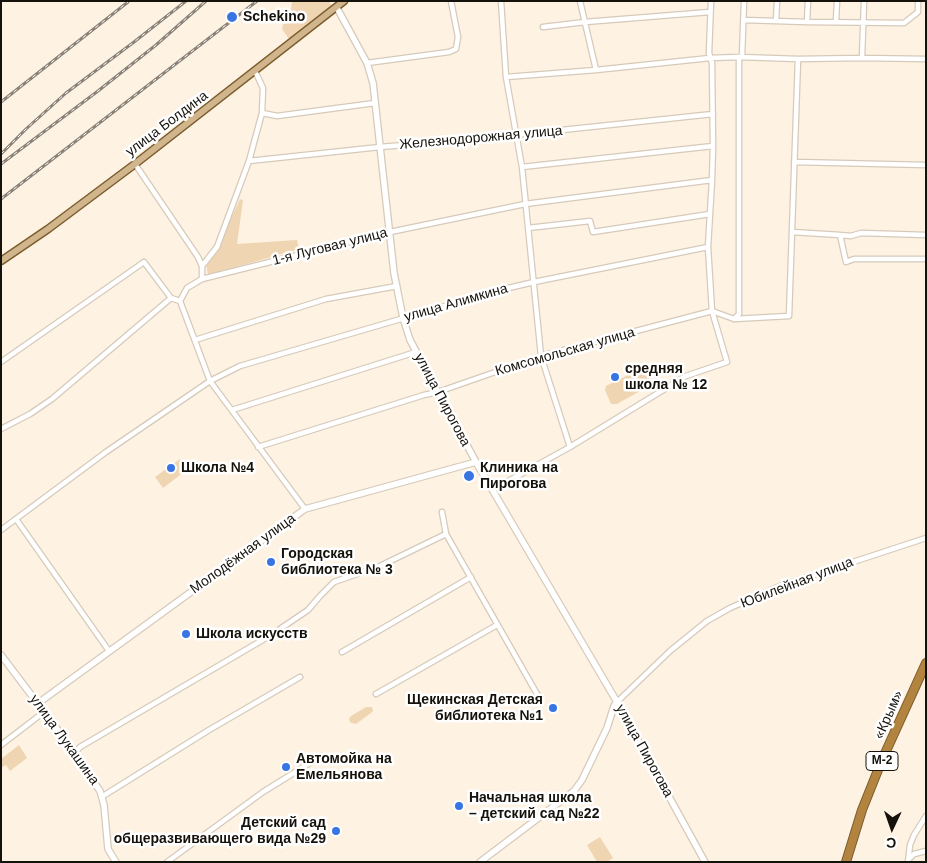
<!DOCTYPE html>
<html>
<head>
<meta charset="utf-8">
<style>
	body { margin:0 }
	#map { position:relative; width:927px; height:863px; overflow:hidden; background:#fef2e2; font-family:Helvetica,sans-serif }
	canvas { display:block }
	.frame { position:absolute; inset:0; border:2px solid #15110b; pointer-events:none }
	.north { position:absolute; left:867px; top:803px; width:50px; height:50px; -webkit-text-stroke:4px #fff; paint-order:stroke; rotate:183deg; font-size:14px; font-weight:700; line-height:20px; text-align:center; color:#15110b }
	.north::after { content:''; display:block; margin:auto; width:18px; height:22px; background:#15110b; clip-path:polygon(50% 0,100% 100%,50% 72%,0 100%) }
</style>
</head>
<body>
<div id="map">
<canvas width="927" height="863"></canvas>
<div class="frame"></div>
<div class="north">С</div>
</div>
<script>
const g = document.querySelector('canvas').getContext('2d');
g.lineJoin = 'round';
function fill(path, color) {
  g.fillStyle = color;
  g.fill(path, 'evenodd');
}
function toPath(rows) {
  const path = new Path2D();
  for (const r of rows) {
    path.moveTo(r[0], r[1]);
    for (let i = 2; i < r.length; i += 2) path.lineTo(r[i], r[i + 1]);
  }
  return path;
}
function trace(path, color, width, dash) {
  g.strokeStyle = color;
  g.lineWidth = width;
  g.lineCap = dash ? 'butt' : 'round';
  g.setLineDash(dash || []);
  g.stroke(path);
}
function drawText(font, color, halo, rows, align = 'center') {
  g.font = font + ' Helvetica,sans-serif';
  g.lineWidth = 5;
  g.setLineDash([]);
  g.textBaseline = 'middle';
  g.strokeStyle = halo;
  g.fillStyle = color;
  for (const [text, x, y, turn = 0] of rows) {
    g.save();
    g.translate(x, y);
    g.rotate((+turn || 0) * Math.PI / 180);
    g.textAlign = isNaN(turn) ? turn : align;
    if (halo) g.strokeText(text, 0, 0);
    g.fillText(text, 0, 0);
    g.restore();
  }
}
const green = toPath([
	[292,1,329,1,333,8,291,42,282,29,284,21,289,12,291,10],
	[240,199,243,200,237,244,297,240,299,249,208,275,206,264,218,247],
	[642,368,645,369,651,382,651,385,617,404,611,404,605,390,606,386],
	[180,459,188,469,163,488,155,477],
	[366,707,372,707,373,711,371,713,356,724,352,723,350,722,349,718,351,716],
	[19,745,27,758,10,771,6,765,1,768,1,759],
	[600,837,613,858,607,862,597,862,587,845]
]);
const street = toPath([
	[501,1,506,77,522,167,541,356,570,447],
	[580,1,596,70],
	[744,20,807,22,808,1],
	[776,21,777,1],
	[836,21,837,1],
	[807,22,904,23,918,12,918,1],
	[543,27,585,22,710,12],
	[739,57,798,59,862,58,926,59],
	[742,57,744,1],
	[862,58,864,1],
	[367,63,449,52,456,49,458,37,451,1],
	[506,77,596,70,710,58,739,57,739,314,734,319],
	[262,113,277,116,375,103],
	[249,161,380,147,477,139,713,114],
	[794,162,926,165],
	[135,164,198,257,202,266,202,279],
	[522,167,713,146],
	[528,228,590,221,593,232,710,214],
	[792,232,840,235,851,236,861,233,926,235],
	[840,235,846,262,854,259,926,259],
	[202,266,217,247,249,161,262,113,263,88,255,71],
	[180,301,210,381,305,509],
	[195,340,326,299,397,286],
	[1,362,144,262,171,298],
	[232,410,416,352],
	[1,429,30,414,52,399,171,298,180,301,187,288,202,279,390,232,525,204,712,180],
	[258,447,424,395,438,392,541,356,712,311,734,319,789,316,798,59],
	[492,490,570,447,686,376,727,362,712,311,708,247,712,180,713,146,712,63,709,53,711,1],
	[442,512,446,534,537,694,539,696],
	[16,519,109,651],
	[1,530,106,452,210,381,240,366,500,290,534,282,708,247],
	[342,652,471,577],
	[376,694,497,625],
	[617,702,670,651,707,621,730,608,780,586,926,538],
	[1,745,44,712],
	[74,754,80,747,271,635,308,610,320,596,334,582,380,566,446,534],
	[103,796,209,730,300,677],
	[910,858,914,854,926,851],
	[167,862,263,792,321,756],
	[908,862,910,845,914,835,926,816]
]);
const secondary = toPath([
	[337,8,367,63,373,83,394,273,403,318,410,340,476,462,617,702,705,862],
	[1,655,57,729,100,791,104,805,108,849,116,862],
	[37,704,305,509,476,462],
	[480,862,574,791,582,780,607,728,614,706,617,702]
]);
const primary = toPath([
	[1,261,48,229,135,164,344,1]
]);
const highway = toPath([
	[846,862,862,810,882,760,926,663]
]);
const rail = toPath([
	[1,102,128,2],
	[1,154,26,129,66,93,134,42,186,1],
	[1,164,98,91,156,45,206,1],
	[1,199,257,1]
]);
const markers = [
	[232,17,6,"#3974e3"],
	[615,377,5,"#3974e3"],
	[171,468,5,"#3974e3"],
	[469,476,6,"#3974e3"],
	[271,562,5,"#3974e3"],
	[186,634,5,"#3974e3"],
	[553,708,5,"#3974e3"],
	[286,767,5,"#3974e3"],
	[459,806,5,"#3974e3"],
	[336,831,5,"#3974e3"]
];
const shields = [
	[882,761,32]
];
const shieldNames = [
	["М-2",882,761]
];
const poiNames = [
	["Schekino",243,17],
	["средняя",625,369],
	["школа № 12",625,385],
	["Школа №4",181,468],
	["Клиника на",480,468],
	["Пирогова",480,484],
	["Городская",281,554],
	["библиотека № 3",281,570],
	["Школа искусств",196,634],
	["Щекинская Детская",543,700,"right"],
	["библиотека №1",543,716,"right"],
	["Автомойка на",296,759],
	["Емельянова",296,775],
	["Начальная школа",469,798],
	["– детский сад №22",469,814],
	["Детский сад",326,823,"right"],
	["общеразвивающего вида №29",326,839,"right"]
];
const streetNames = [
	["улица Болдина",167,124,-37],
	["Железнодорожная улица",481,138,-5],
	["1-я Луговая улица",330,247,-14],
	["улица Алимкина",456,303,-16],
	["Комсомольская улица",565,352,-16],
	["улица Пирогова",442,400,62],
	["Молодёжная улица",243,554,-36],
	["Юбилейная улица",797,583,-21],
	["«Крым»",889,715,-66],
	["улица Лукашина",64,740,54],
	["улица Пирогова",644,751,61]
];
fill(green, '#f0d5b2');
trace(street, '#d6cabb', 7);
trace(secondary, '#d6cabb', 8);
trace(primary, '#7b5c2d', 9);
trace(highway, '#7b5c2d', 10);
trace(street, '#fff', 4.5);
trace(secondary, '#fff', 5.5);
trace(primary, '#d1b58c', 6);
trace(highway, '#b2843f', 8);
trace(rail, '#898176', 3);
trace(rail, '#fff', 1, [4]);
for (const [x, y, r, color] of markers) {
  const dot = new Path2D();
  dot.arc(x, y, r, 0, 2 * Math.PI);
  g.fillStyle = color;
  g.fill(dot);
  trace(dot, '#fff', 2);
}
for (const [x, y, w] of shields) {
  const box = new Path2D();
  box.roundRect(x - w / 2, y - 9.5, w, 19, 4);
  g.fillStyle = '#fff';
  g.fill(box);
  trace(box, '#15110b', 1);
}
drawText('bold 12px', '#15110b', null, shieldNames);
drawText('bold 14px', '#15110b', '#fff', poiNames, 'left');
drawText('14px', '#15110b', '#fff', streetNames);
</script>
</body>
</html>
